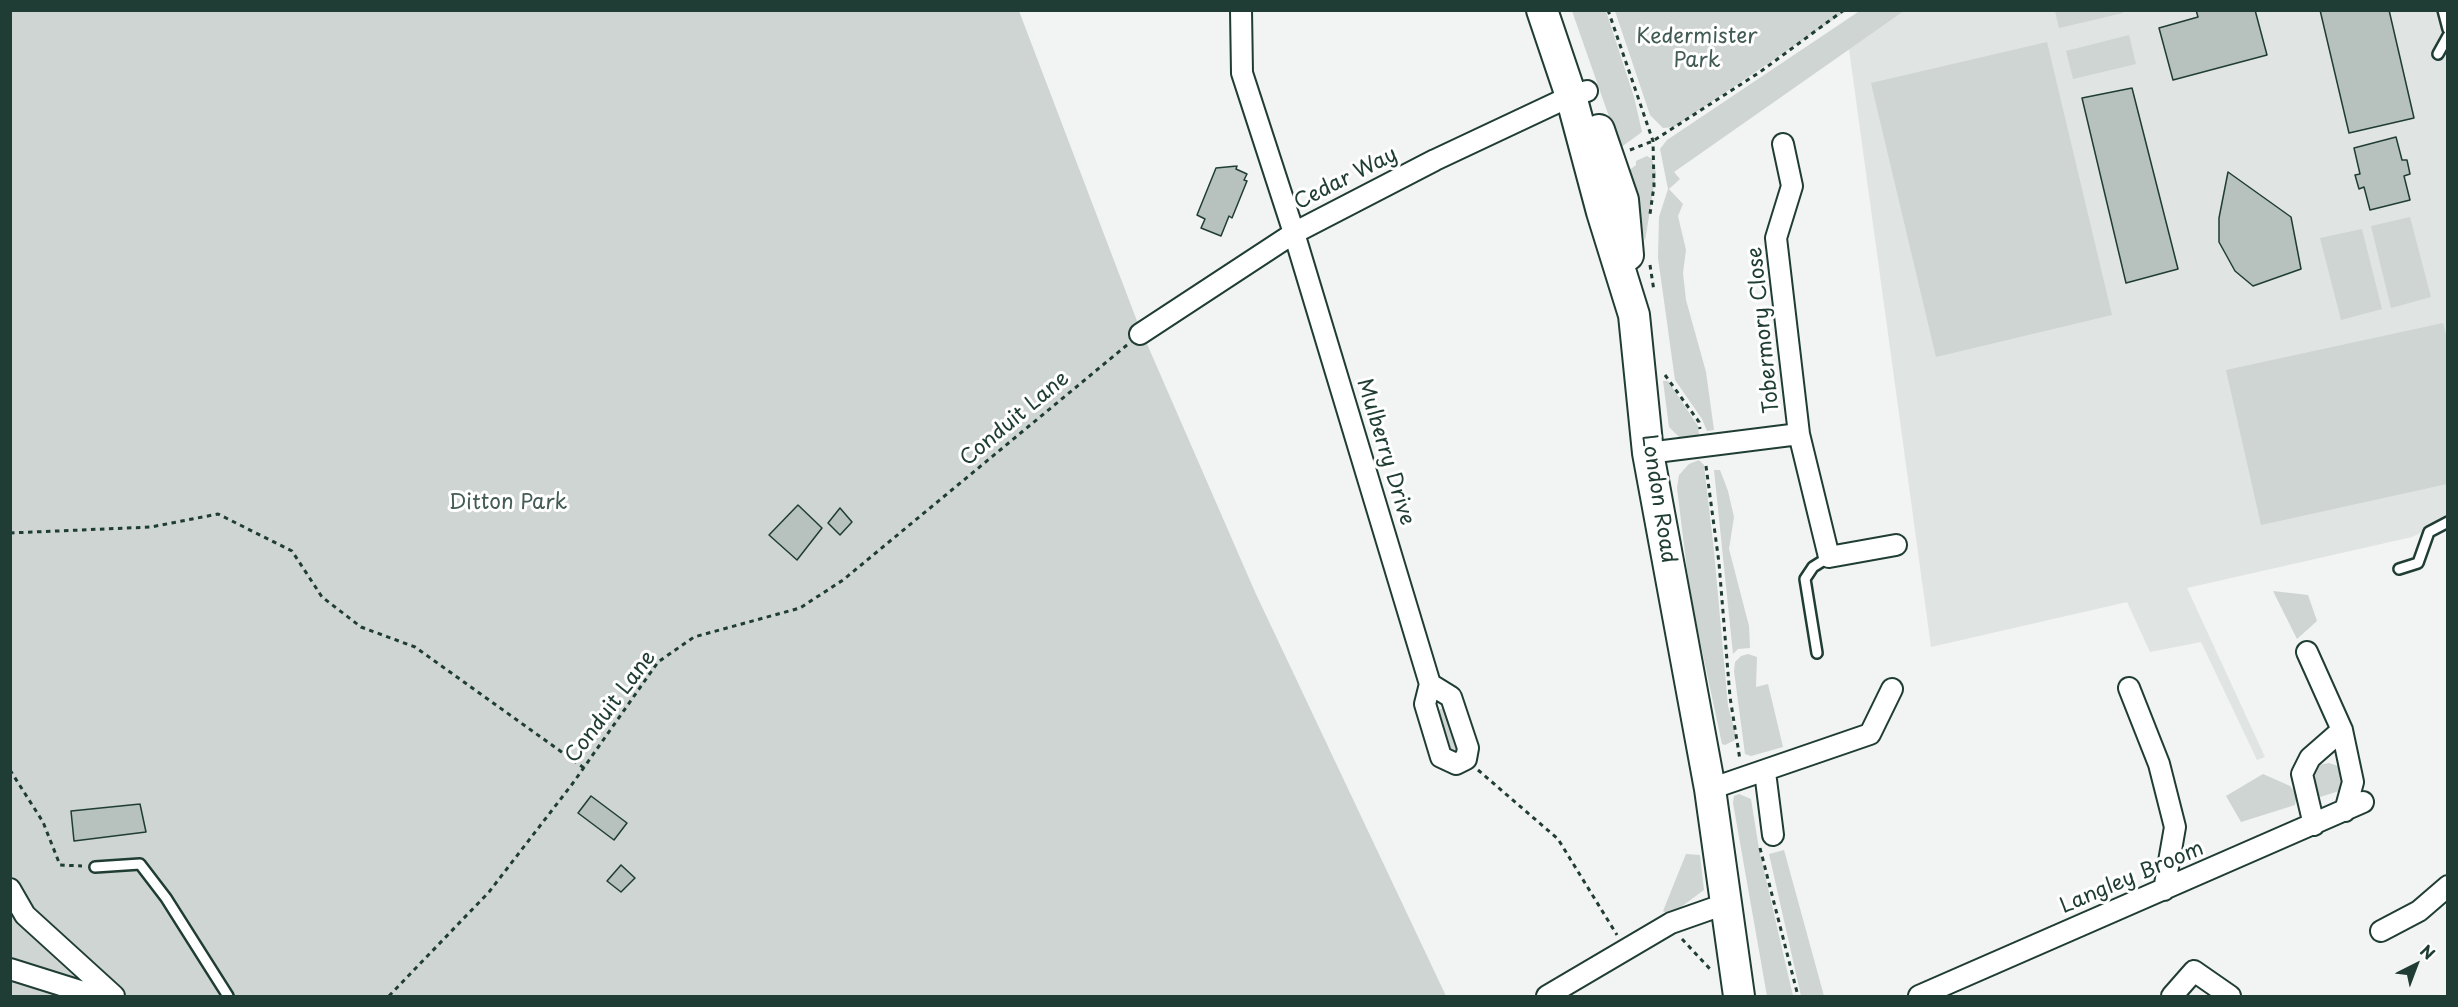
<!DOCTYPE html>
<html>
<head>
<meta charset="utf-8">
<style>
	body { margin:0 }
	#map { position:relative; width:2458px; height:1007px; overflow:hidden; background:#f2f3f3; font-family:"Playpen Sans",sans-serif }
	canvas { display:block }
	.frame { position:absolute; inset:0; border:12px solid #1f3d34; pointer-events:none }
	.north { position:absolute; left:2386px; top:935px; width:60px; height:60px; -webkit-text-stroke:4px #fff; paint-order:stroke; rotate:42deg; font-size:16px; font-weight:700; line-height:24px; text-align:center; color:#1f3d34 }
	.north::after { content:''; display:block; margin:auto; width:21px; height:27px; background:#1f3d34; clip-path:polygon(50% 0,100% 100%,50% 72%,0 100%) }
</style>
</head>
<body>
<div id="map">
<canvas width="2458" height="1007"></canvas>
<div class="frame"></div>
<div class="north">N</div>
</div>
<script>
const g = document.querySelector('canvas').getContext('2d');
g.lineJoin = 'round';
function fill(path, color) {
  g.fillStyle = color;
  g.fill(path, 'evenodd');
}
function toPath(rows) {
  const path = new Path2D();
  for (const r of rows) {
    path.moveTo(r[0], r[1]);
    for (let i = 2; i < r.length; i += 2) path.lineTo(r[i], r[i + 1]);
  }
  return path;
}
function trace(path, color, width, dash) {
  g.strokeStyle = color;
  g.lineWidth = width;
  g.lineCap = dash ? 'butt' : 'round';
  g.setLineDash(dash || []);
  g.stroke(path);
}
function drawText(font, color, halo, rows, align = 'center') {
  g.font = font + ' "Playpen Sans",sans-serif';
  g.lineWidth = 6;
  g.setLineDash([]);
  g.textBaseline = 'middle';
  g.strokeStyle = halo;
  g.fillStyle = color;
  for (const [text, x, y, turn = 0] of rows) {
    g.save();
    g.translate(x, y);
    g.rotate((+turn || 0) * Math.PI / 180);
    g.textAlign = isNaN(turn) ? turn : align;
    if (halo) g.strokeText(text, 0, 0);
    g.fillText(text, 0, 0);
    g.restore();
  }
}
const built = toPath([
	[1904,11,2447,11,2447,520,2412,537,2187,588,2265,757,2257,760,2201,642,2150,652,2127,602,1931,647,1849,49]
]);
const green = toPath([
	[1861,10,1904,11,1674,172,1680,179,1669,189,1683,204,1678,216,1686,250,1683,273,1686,300,1706,372,1714,430,1707,431,1702,419,1675,380,1658,258,1659,217,1668,189,1660,149,1667,140],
	[10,11,1019,11,1137,321,1255,592,1446,996,11,996],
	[1572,11,1606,11,1634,97,1642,132,1620,148],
	[1615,11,1615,10,1846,11,1674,127,1663,128,1650,115],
	[2123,11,2123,13,2059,28,2055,11],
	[2129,35,2136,64,2073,79,2066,51],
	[2047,42,2112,315,1936,357,1871,83],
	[1647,156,1652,159,1656,173,1645,241,1627,172,1636,165,1636,161],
	[2410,217,2431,297,2391,308,2371,226],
	[2362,229,2382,309,2341,320,2320,238],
	[2443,323,2448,342,2447,484,2261,525,2226,370],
	[1663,381,1668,381,1698,426,1700,445,1686,444,1669,427],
	[1699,460,1704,465,1714,551,1728,706,1737,739,1725,745,1722,744,1690,594,1677,488,1679,475,1689,464],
	[1714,470,1720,470,1728,491,1734,517,1729,549,1749,626,1750,648,1738,649,1733,654],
	[2273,591,2308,595,2317,621,2297,639],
	[1748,654,1757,657,1756,687,1768,684,1783,747,1751,756,1745,754,1734,671,1735,662,1741,656],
	[1447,706,1462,754,1453,757,1439,710],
	[2329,763,2338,766,2352,787,2320,797,2314,790,2311,779,2318,765],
	[2263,774,2290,786,2297,795,2295,805,2241,822,2226,796],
	[1739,794,1751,799,1759,849,1793,996,1767,996,1733,803,1734,796],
	[1784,850,1824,996,1801,996,1769,854],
	[1686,854,1700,855,1704,890,1670,915,1663,911]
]);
const building = toPath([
	[2196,10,2255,10,2267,55,2173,80,2159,28,2198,17,2196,10],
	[2320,10,2389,10,2414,118,2349,133,2320,10],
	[2132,88,2178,269,2126,283,2082,98,2132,88],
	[2396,137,2402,160,2407,160,2410,174,2404,176,2410,200,2370,210,2364,187,2359,189,2355,175,2360,174,2354,148,2396,137],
	[1237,166,1236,169,1247,174,1244,180,1247,181,1232,218,1229,216,1221,236,1201,228,1205,219,1197,215,1216,168,1237,166],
	[2228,172,2291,217,2301,269,2253,286,2235,271,2219,242,2219,218,2228,172],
	[798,505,822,528,797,560,769,535,798,505],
	[840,508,852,522,840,535,828,523,840,508],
	[591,796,627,823,614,840,578,813,591,796],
	[140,804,146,832,74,841,71,811,140,804],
	[621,865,635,878,621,892,607,881,621,865]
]);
const path = toPath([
	[1608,10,1653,141,1654,186,1650,214],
	[1630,150,1653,141,1760,72,1844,10],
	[1650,265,1654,291],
	[1665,375,1699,422,1700,429],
	[1706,466,1719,563,1730,697,1740,760],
	[10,533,151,527,218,514,292,551,322,597,361,627,415,647,584,768],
	[10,770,43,822,60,865,82,866],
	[1478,770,1558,839,1617,935],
	[1760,848,1798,996],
	[1682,939,1710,969],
	[389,996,489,892,573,783,658,662,694,637,800,608,843,580,1127,345]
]);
const lane = toPath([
	[2443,10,2448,29],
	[2438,54,2448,36],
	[2399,569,2418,563,2429,532,2448,522],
	[1817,653,1805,579,1813,567,1829,557],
	[95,867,140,864,166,898,228,996]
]);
const street = toPath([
	[1241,10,1242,73,1294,233,1430,684,1451,697,1468,748,1466,759,1456,764,1441,757,1425,704,1430,684],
	[1140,334,1294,233,1435,160,1571,96,1587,91],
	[1799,434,1829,557,1896,545],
	[1648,453,1799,434,1776,238,1792,186,1783,144],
	[2307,652,2342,730,2353,782,2345,811],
	[2129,688,2159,764,2175,827,2164,890],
	[1765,772,1773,835],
	[1710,789,1870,734,1892,689],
	[2314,825,2302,774,2310,758,2342,730],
	[10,889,25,915,114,996],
	[2381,931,2419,911,2448,886],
	[10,969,96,996],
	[1547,996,1671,923,1725,904],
	[1919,996,2363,802],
	[2172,996,2194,971,2230,996]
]);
const primary = toPath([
	[1542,10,1571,96,1602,212,1634,315,1648,453,1710,789,1739,996],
	[1599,130,1623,200,1628,255]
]);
const parkNames = [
	["Kedermister",1697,37],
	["Park",1697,61],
	["Ditton Park",508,503]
];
const streetNames = [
	["Cedar Way",1346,179,-27],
	["Tobermory Close",1764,330,-96],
	["Conduit Lane",1015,419,-40],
	["Mulberry Drive",1385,452,73],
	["London Road",1658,499,81],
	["Conduit Lane",611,707,-53],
	["Langley Broom",2132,878,-23]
];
fill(built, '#e0e4e3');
fill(green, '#ced5d3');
fill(building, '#b7c1bd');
trace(building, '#1f3d34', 1.5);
trace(lane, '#1f3d34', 14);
trace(street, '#1f3d34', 24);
trace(primary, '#1f3d34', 34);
trace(path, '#1f3d34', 3, [4.5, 4.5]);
trace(lane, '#fff', 9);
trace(street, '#fff', 20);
trace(primary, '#fff', 30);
drawText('21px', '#425b54', '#fff', parkNames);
drawText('21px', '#1f3d34', '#fff', streetNames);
</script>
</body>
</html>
